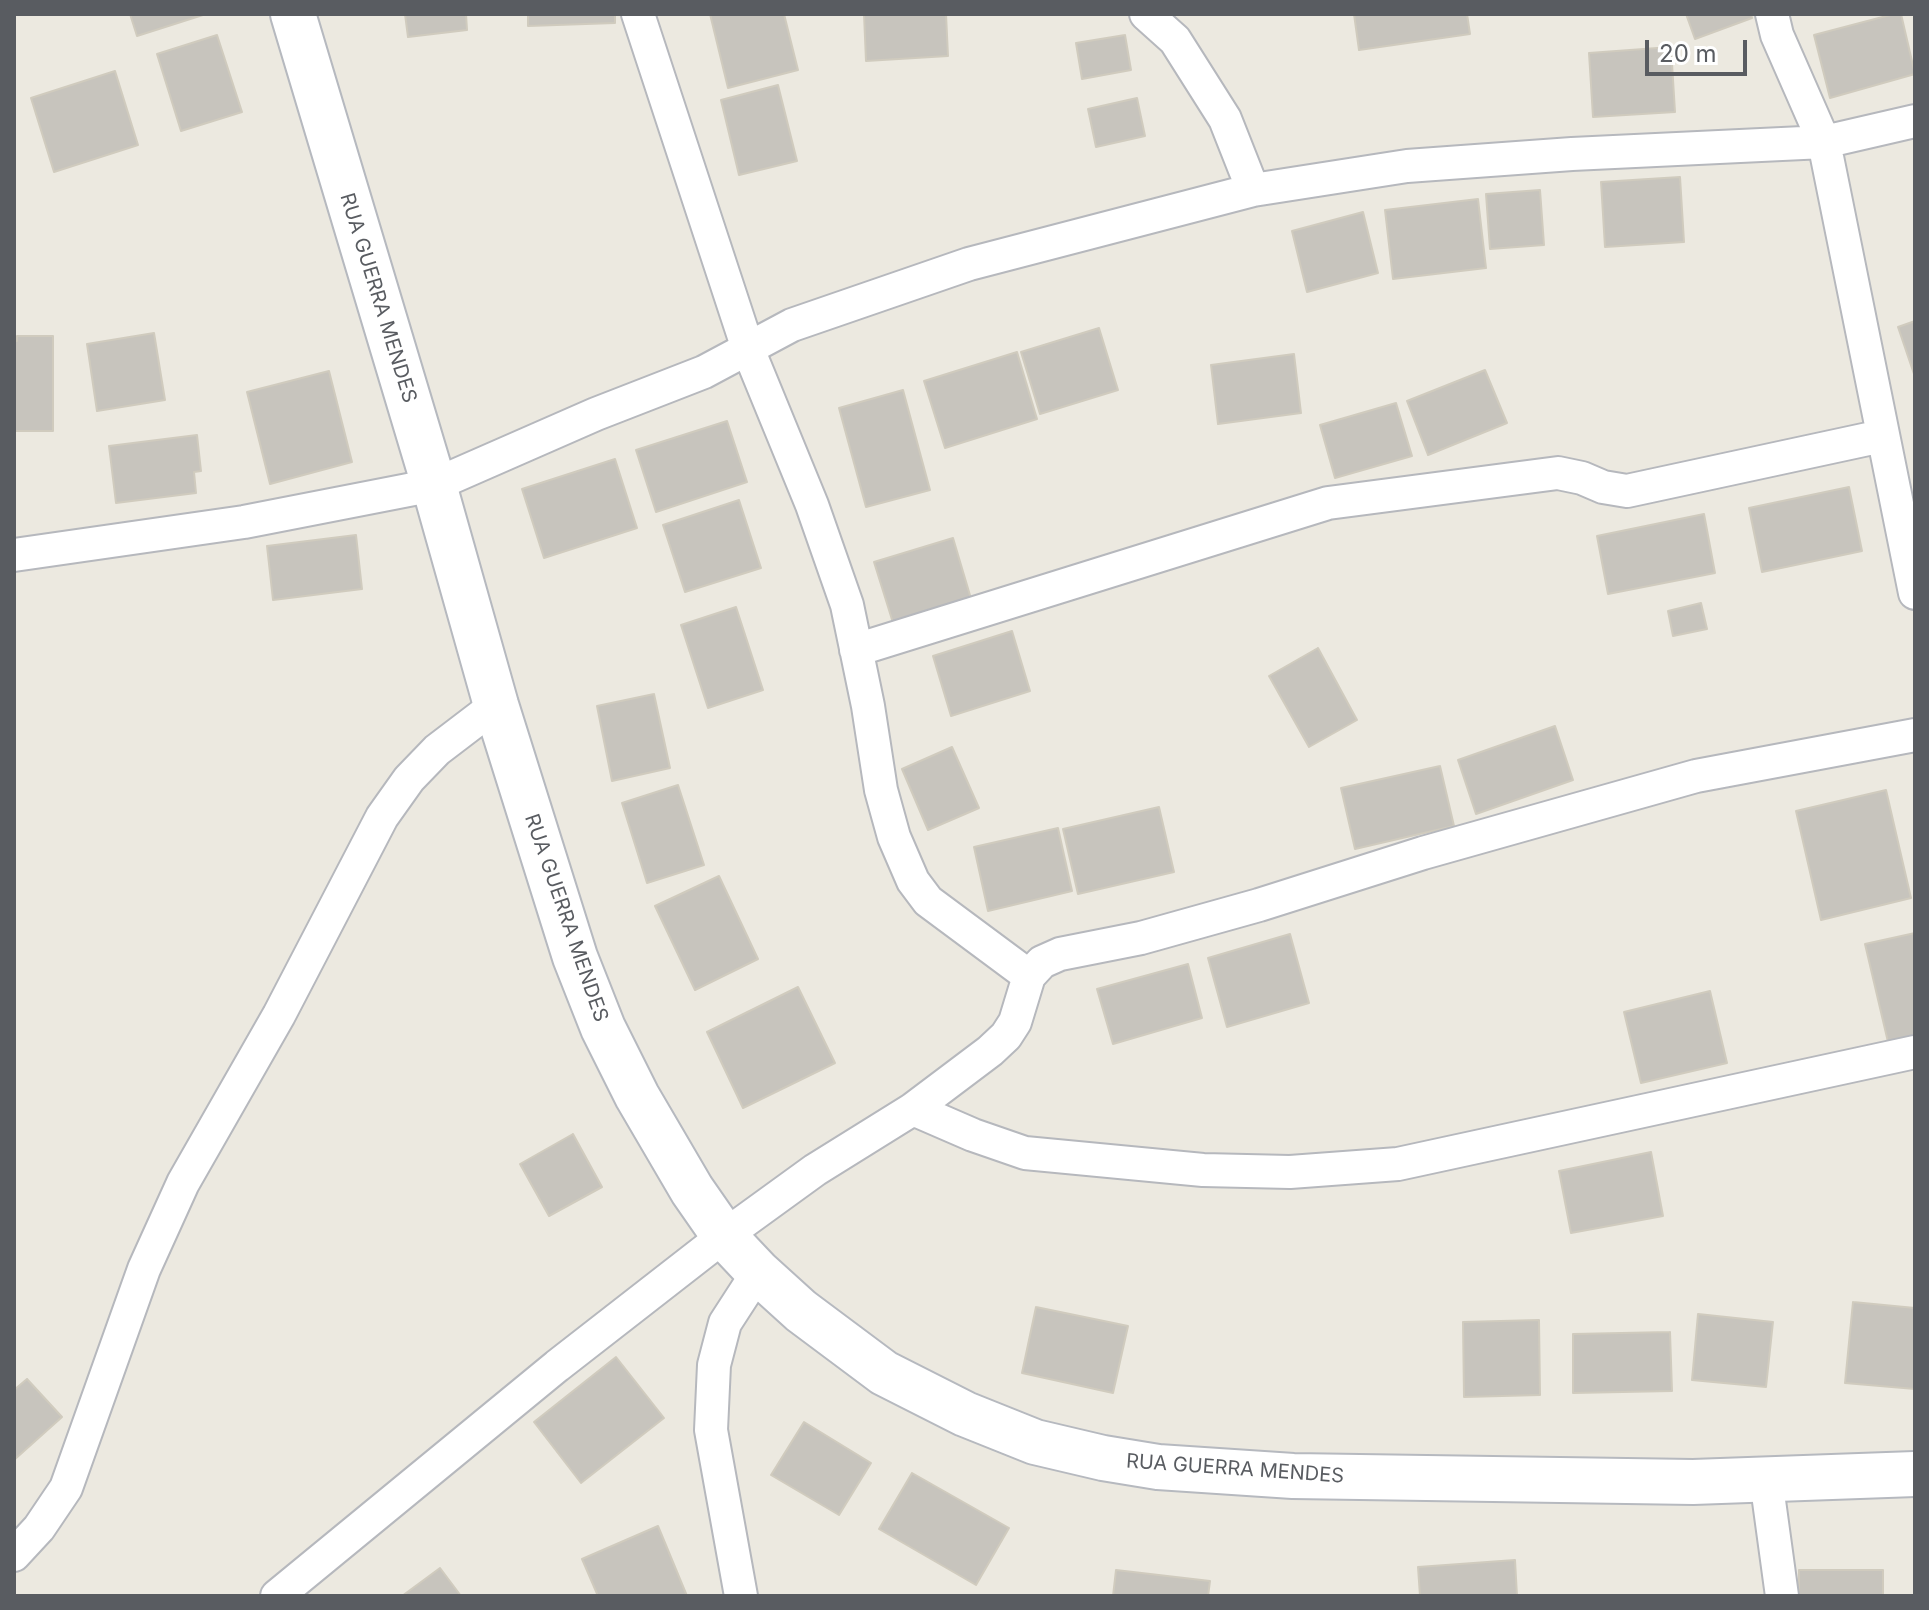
<!DOCTYPE html>
<html>
<head>
<meta charset="utf-8">
<style>
	body { margin:0 }
	#map { position:relative; width:1929px; height:1610px; overflow:hidden; background:#ece9e0; font-family:Inter,sans-serif }
	canvas { display:block }
	.frame { position:absolute; inset:0; border:16px solid #595c61; pointer-events:none }
	.scale { position:absolute; left:1645px; top:40px; width:102px; height:36px; box-sizing:border-box; border:4px solid #595c61; border-top:0; padding-left:10px; font-size:24px; line-height:28px; white-space:nowrap; color:#595c61; -webkit-text-stroke:6px #fff; paint-order:stroke }
</style>
</head>
<body>
<div id="map">
<canvas width="1929" height="1610"></canvas>
<div class="frame"></div>
<div class="scale">20 m</div>
</div>
<script>
const g = document.querySelector('canvas').getContext('2d');
g.lineJoin = 'round';
function fill(path, color) {
  g.fillStyle = color;
  g.fill(path, 'evenodd');
}
function toPath(rows) {
  const path = new Path2D();
  for (const r of rows) {
    path.moveTo(r[0], r[1]);
    for (let i = 2; i < r.length; i += 2) path.lineTo(r[i], r[i + 1]);
  }
  return path;
}
function trace(path, color, width, dash) {
  g.strokeStyle = color;
  g.lineWidth = width;
  g.lineCap = dash ? 'butt' : 'round';
  g.setLineDash(dash || []);
  g.stroke(path);
}
function drawText(font, color, halo, rows, align = 'center') {
  g.font = font + ' Inter,sans-serif';
  g.lineWidth = 6;
  g.setLineDash([]);
  g.textBaseline = 'middle';
  g.strokeStyle = halo;
  g.fillStyle = color;
  for (const [text, x, y, turn = 0] of rows) {
    g.save();
    g.translate(x, y);
    g.rotate((+turn || 0) * Math.PI / 180);
    g.textAlign = isNaN(turn) ? turn : align;
    if (halo) g.strokeText(text, 0, 0);
    g.fillText(text, 0, 0);
    g.restore();
  }
}
const building = toPath([
	[130,14,206,14,137,36,130,14],
	[405,14,466,14,467,30,408,37,405,14],
	[528,14,615,14,615,23,528,26,528,14],
	[710,14,784,14,798,70,728,88,710,14],
	[864,14,946,14,948,56,866,61,864,14],
	[1354,14,1467,14,1470,34,1359,50,1354,14],
	[1686,14,1751,14,1752,18,1695,39,1686,14],
	[1894,14,1901,14,1915,74,1830,98,1814,35,1894,14],
	[217,35,242,112,181,131,157,54,217,35],
	[1125,35,1131,70,1082,79,1076,43,1125,35],
	[1671,47,1675,112,1593,117,1589,53,1671,47],
	[115,71,138,145,54,172,31,98,115,71],
	[778,85,797,161,739,175,721,100,778,85],
	[1137,98,1145,136,1096,147,1088,109,1137,98],
	[1680,177,1684,242,1605,247,1601,182,1680,177],
	[1540,190,1544,245,1490,249,1486,194,1540,190],
	[1478,199,1486,268,1393,279,1385,210,1478,199],
	[1363,212,1378,273,1307,292,1292,231,1363,212],
	[1915,321,1915,377,1898,327,1915,321],
	[1099,328,1118,390,1040,414,1021,352,1099,328],
	[154,333,165,400,97,411,87,344,154,333],
	[17,336,53,336,53,431,14,431,14,341,17,341,17,336],
	[1017,352,1037,419,945,448,924,381,1017,352],
	[1294,354,1301,413,1218,424,1211,365,1294,354],
	[1485,370,1507,423,1428,455,1407,401,1485,370],
	[329,371,352,462,270,484,247,392,329,371],
	[903,390,930,490,866,507,839,408,903,390],
	[1396,403,1412,456,1335,478,1320,425,1396,403],
	[727,421,747,482,656,512,636,450,727,421],
	[197,435,201,471,194,472,196,493,116,503,109,446,197,435],
	[615,459,637,528,544,558,522,489,615,459],
	[1849,487,1862,551,1762,572,1749,508,1849,487],
	[739,500,761,568,685,592,663,525,739,500],
	[1704,514,1715,573,1608,594,1597,536,1704,514],
	[356,535,362,589,273,600,267,546,356,535],
	[953,538,972,602,894,626,874,562,953,538],
	[1701,603,1707,629,1673,636,1668,611,1701,603],
	[736,607,763,690,708,708,681,625,736,607],
	[1012,631,1030,691,951,716,933,656,1012,631],
	[1318,648,1357,720,1309,747,1269,676,1318,648],
	[654,694,670,768,612,781,597,706,654,694],
	[1555,726,1573,780,1476,814,1458,760,1555,726],
	[952,747,979,808,928,830,902,769,952,747],
	[1440,766,1454,826,1355,849,1341,788,1440,766],
	[678,785,704,865,647,883,622,803,678,785],
	[1886,790,1911,898,1821,920,1796,811,1886,790],
	[1159,807,1174,872,1078,894,1063,829,1159,807],
	[1058,828,1072,891,988,911,974,847,1058,828],
	[719,876,758,959,695,990,655,906,719,876],
	[1915,933,1915,1035,1888,1042,1865,944,1915,933],
	[1290,934,1309,1003,1227,1027,1208,958,1290,934],
	[1188,964,1202,1018,1113,1044,1097,989,1188,964],
	[798,987,835,1063,743,1108,707,1032,798,987],
	[1710,991,1727,1063,1641,1083,1624,1012,1710,991],
	[573,1134,602,1187,549,1216,520,1164,573,1134],
	[1651,1152,1663,1216,1571,1233,1559,1171,1651,1152],
	[1853,1302,1915,1308,1915,1389,1845,1383,1853,1302],
	[1036,1307,1128,1326,1113,1393,1022,1373,1036,1307],
	[1698,1314,1773,1322,1766,1387,1692,1380,1698,1314],
	[1539,1320,1540,1395,1464,1397,1463,1322,1539,1320],
	[1670,1332,1672,1391,1573,1393,1573,1334,1670,1332],
	[616,1357,664,1418,581,1483,534,1422,616,1357],
	[27,1379,62,1417,14,1460,14,1390,27,1379],
	[804,1422,871,1463,839,1515,771,1475,804,1422],
	[912,1473,1009,1528,976,1585,879,1529,912,1473],
	[658,1526,687,1596,598,1596,582,1559,658,1526],
	[1515,1560,1517,1596,1420,1596,1418,1567,1515,1560],
	[440,1568,461,1596,402,1596,440,1568],
	[1116,1570,1210,1581,1208,1596,1113,1596,1116,1570],
	[1799,1570,1883,1570,1883,1596,1799,1596,1799,1570]
]);
const street = toPath([
	[638,14,748,349,812,505,847,605,868,706,881,790,894,837,913,881,928,901,1029,976],
	[1146,14,1175,40,1225,119,1253,190],
	[1772,14,1777,35,1824,142,1915,593],
	[14,555,244,522,434,485,596,414,704,372,792,325,969,264,1253,190,1407,166,1572,154,1824,142,1915,121],
	[856,650,1328,503,1558,473,1582,478,1603,487,1627,491,1882,436],
	[913,1109,973,1135,1025,1153,1203,1170,1290,1172,1398,1164,1915,1052],
	[1766,1479,1782,1596],
	[14,1555,39,1528,66,1488,144,1269,183,1183,279,1015,382,817,409,779,437,750,496,705],
	[277,1596,557,1366,724,1236,815,1170,913,1109,990,1051,1006,1036,1015,1022,1029,976,1042,962,1060,954,1141,938,1259,905,1423,853,1696,776,1915,735],
	[741,1596,711,1430,714,1365,725,1323,758,1272]
]);
const secondary = toPath([
	[293,14,434,485,496,705,575,957,603,1028,637,1096,692,1190,724,1236,758,1272,801,1311,884,1373,965,1414,1035,1442,1103,1458,1158,1467,1293,1476,1693,1482,1915,1474]
]);
const streetNames = [
	["RUA GUERRA MENDES",378,298,73],
	["RUA GUERRA MENDES",566,918,71],
	["RUA GUERRA MENDES",1235,1469,4]
];
fill(building, '#c7c4bd');
trace(building, '#d0cbbe', 2);
trace(street, '#b6b8bd', 36);
trace(secondary, '#b6b9bf', 48);
trace(street, '#fff', 32);
trace(secondary, '#fff', 44);
drawText('20px', '#595c61', '#fff', streetNames);
</script>
</body>
</html>
